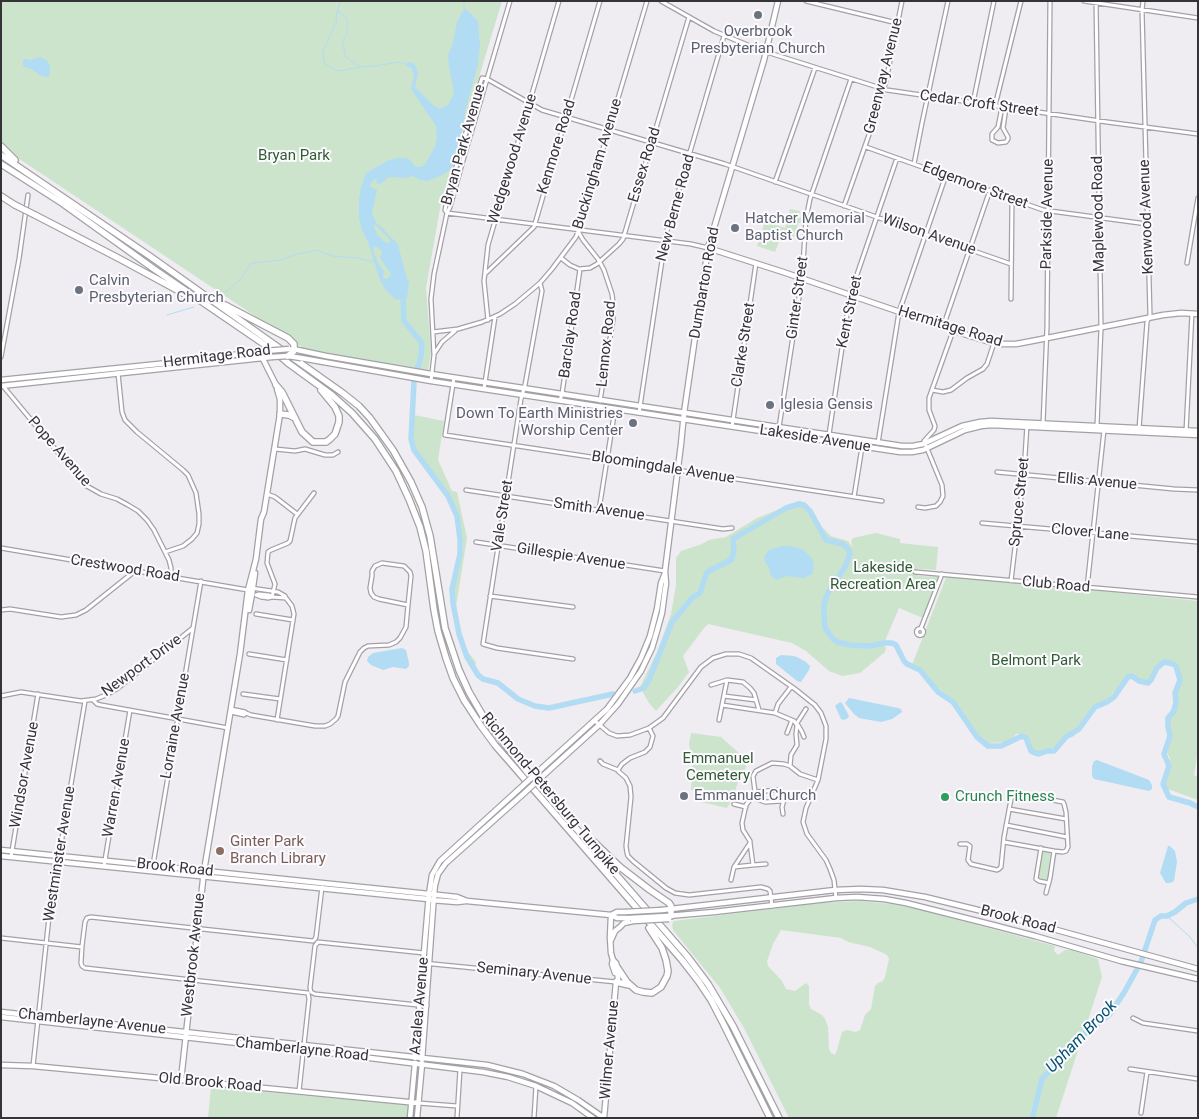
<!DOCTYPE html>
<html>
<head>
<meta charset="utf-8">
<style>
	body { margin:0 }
	#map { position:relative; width:1199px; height:1119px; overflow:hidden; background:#efecf2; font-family:Roboto,sans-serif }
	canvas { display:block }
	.frame { position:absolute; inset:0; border:2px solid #343336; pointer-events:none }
</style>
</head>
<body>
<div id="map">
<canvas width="1199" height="1119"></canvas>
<div class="frame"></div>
</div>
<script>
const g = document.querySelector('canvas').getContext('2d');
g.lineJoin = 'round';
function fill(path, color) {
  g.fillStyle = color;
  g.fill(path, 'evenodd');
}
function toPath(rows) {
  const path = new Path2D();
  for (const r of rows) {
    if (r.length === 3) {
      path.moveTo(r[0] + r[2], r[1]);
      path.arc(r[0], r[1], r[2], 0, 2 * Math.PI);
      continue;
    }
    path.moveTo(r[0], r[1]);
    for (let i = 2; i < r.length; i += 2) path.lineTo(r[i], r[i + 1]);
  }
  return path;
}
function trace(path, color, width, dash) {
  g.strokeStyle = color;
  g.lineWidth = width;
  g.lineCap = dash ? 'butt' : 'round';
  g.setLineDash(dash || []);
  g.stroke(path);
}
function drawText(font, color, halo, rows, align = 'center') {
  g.font = font + ' Roboto,sans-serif';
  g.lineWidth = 4;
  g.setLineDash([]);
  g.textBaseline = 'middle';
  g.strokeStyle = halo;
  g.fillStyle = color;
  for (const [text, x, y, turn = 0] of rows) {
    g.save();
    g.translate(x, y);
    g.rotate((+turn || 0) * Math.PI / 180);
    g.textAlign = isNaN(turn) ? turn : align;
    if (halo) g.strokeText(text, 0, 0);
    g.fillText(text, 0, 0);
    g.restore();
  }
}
const green = toPath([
	[1,1,502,1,441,203,426,288,431,352,428,370,306,350,15,156,1,140],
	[790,209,800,211,799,217,804,218,802,222,798,223,795,237,782,234,775,252,757,246,765,221,785,228],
	[414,415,444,421,438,460,452,491,457,492,467,538,455,613,464,645,468,652,476,662,475,668,469,661,460,640,453,609,451,595,454,579,462,555,463,545,456,519,456,510,448,496,440,486,432,472,413,450],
	[800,501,808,505,822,527,831,536,848,541,853,547,851,541,853,538,876,533,900,539,900,543,938,547,936,570,918,569,918,576,939,577,923,618,899,608,885,641,883,643,886,648,885,652,860,673,842,676,829,671,806,651,792,643,708,624,704,628,683,656,689,672,678,687,656,711,649,703,640,687,657,652,671,614,676,585,676,558,681,551,702,544,709,540,726,537,757,518],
	[947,575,1198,601,1198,750,1194,775,1198,777,1198,800,1165,788,1163,782,1168,772,1170,766,1170,758,1167,753,1169,724,1168,718,1174,701,1173,692,1179,683,1181,679,1180,673,1176,667,1171,664,1167,663,1162,664,1158,666,1150,683,1148,684,1132,675,1113,693,1108,701,1098,704,1092,713,1082,724,1077,733,1074,736,1065,740,1049,750,1042,753,1034,753,1030,749,1029,742,1026,738,1019,734,1016,734,1010,742,987,743,982,740,970,727,952,699,935,686,912,665],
	[691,733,721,737,739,753,748,756,744,774,738,782,733,797,727,808,701,802,701,790,691,790,693,762,689,744],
	[1044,850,1049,852,1051,855,1050,856,1048,878,1045,880,1039,879,1037,876,1039,875,1042,853],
	[860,901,892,904,922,910,1055,946,1054,951,1058,955,1065,950,1072,950,1098,959,1102,977,1056,1118,789,1118,744,1028,720,988,673,930,672,924,674,921,819,903],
	[781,930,841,938,848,942,870,947,883,953,887,955,889,959,885,977,883,981,878,983,875,986,871,1009,865,1015,860,1030,856,1032,847,1030,842,1032,837,1050,835,1055,831,1053,829,1049,828,1027,825,1019,822,1015,811,1009,809,1004,809,986,806,983,795,991,786,989,782,981,768,966,767,961,773,944],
	[211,1087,408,1105,407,1118,208,1118]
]);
const water = toPath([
	[464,9,467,10,478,21,480,45,478,64,466,108,461,136,453,166,447,172,442,175,428,181,420,180,413,176,407,178,388,177,381,184,378,184,376,182,377,179,374,179,369,186,377,190,372,213,373,216,377,224,382,227,388,235,395,241,398,245,407,279,409,280,407,298,396,300,385,289,380,280,368,242,362,230,359,218,359,200,361,187,366,173,389,160,398,158,405,158,409,159,416,167,422,167,425,164,435,147,437,138,436,126,411,89,414,76,412,69,406,65,408,62,414,63,417,69,418,74,415,87,434,106,440,109,448,105,454,93,449,66,448,56,453,43,457,22],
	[375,224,390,240,390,242,387,243,385,242,377,234,374,227],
	[374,246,379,248,382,252,380,258,391,274,389,278,386,279,383,278,384,271,379,265,373,251],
	[40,57,46,60,50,65,50,74,47,77,41,76,33,70,23,66,23,61,24,59,31,60],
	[782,546,791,546,804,550,813,560,814,569,812,574,804,578,786,576,777,580,771,576,769,568,766,564,764,557,769,550],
	[402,648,406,650,409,663,409,666,406,669,393,667,383,670,371,665,367,661,368,657,373,653],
	[781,655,794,656,799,658,806,662,810,666,809,670,801,682,797,681,776,664,776,658],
	[849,698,898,708,901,709,902,712,892,719,881,722,859,718,854,714,845,703],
	[840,702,842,703,849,716,848,718,844,720,841,719,835,706],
	[1097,760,1149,780,1152,785,1152,789,1149,791,1094,779,1092,776,1092,766,1094,761],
	[1168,846,1170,846,1175,851,1177,862,1174,881,1170,883,1166,883,1160,873]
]);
const stream = toPath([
	[341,1,337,11,336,23,323,51,324,63,338,71,360,67,375,66,387,64,398,62,407,64],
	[464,9,464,1],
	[338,11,345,16,347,21,347,34,342,42,346,57,360,67],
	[219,295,228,290,240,280,250,264,253,263,280,260,297,254,317,250,332,256,358,258,374,262],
	[167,315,194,307],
	[1167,916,1190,937,1198,948]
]);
const river = toPath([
	[403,299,404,321,422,343,421,356,418,367],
	[414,382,411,439,414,450,448,496,457,516,460,539,460,554,452,589,453,603,459,634,467,657,478,675,483,679,498,683,518,699,535,706,549,708,613,694],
	[635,691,644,688,649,680,672,622,692,598,700,593,707,572,731,560,734,552,733,539,786,508,799,504,804,505,810,511,826,540,843,544,849,550,850,554,845,567,832,586,827,595,824,604,824,614,825,628,833,639,837,642,850,645,870,646,884,643,892,643,896,645,904,661,907,664,920,670,938,692,953,702,977,737,988,746,1001,746,1022,736,1026,738,1031,751,1035,753,1039,754,1047,751,1054,751,1066,737,1079,729,1095,707,1107,702,1114,697,1128,677,1132,676,1139,681,1148,683,1151,680,1157,668,1164,662,1173,664,1176,666,1180,680,1175,693,1176,702,1174,711,1168,718,1168,727,1170,736,1164,754,1169,766,1163,784,1169,797,1190,803,1198,807],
	[1032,1118,1034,1112,1042,1079,1077,1040,1110,1014,1125,991,1141,962,1155,920,1161,916,1167,916,1175,912,1186,903,1198,899]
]);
const street = toPath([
	[661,1,714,31,757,49,887,90,1107,122,1198,134],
	[806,1,897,23],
	[1084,1,1198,18],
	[1096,1,1101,328,1097,426],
	[487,79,542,110,725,164,1011,264],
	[973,103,994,1],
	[995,106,1021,1],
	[1002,107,998,127,992,134,992,140,998,143,1006,142,1008,139,1008,137,1003,128,1006,108],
	[866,147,1043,210,1147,224],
	[914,164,922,123,948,1],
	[775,182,815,68],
	[844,206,878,109,886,81,902,1],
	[447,213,691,244,708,248],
	[447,213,445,210,449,191,480,84,482,78,487,79],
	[579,231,579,233,583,240,598,259,604,270,612,294,613,302,613,320,600,401],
	[561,258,570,265,579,269,590,268,597,264,619,244,623,239,689,17],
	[1187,263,1198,198],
	[485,274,534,227,600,1],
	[540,283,542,291,525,385,521,399,483,644,497,648,573,659],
	[1011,299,1012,199],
	[488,320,484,281,488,245,559,1],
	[943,327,990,190],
	[433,332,458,329,482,322,500,314,515,304,540,283,552,269,576,237,580,226,647,1],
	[434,354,442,342,455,331],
	[1,357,19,259,28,195],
	[118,373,122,412,125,420,137,432,183,470,188,475,196,493,199,514,199,524,197,533,192,539,183,546,165,552],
	[454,378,445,435,882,501],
	[431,381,434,355,431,299,434,274,447,213,450,207,464,157,510,1],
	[3,386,85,485,101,494,117,499,128,505,138,511,147,520,154,530,169,560,171,568,171,576],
	[484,389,495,317],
	[932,390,943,392,951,390,967,378,983,369,987,364,994,343],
	[560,400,562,394,580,269],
	[639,413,666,234,724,36],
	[1043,424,1047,327,1050,1],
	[732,427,756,263],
	[1139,429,1147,322,1150,315,1142,10,1143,1],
	[1186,432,1192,313],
	[778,434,802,278,806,219,810,199,851,79],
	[828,441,850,295,897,158],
	[878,443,899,312,946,175],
	[275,449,295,451,305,449,325,455,333,455,338,452],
	[997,472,1174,489,1198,490],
	[466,490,723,529,732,528],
	[267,494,275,497,297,514],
	[854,497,862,447],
	[918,507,925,508,936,506,940,502,943,496,942,485,924,441,934,430,935,426,929,410,929,398,953,331],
	[599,510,615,409],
	[982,523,1198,542],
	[476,542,665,571],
	[1,548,248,590],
	[382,563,404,566,410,572,411,576,408,605,379,599,374,597,371,593,370,588,372,576,372,571,375,566,382,563],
	[915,572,1198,597],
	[1011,581,1024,472,1027,425],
	[251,588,278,592,285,596,286,598,272,597,268,598,261,597,256,595],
	[1087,588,1104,430],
	[256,595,259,594,269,595,271,596],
	[490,596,573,607],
	[272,597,275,584,267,563,268,552,271,550,288,543,290,541,295,518,314,493],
	[1,610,10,609,61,617,76,615,86,610,135,571],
	[256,614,293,620],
	[921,628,942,574],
	[920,632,3.5],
	[249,654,287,660],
	[711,685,727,680],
	[243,694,280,699],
	[1,696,21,692,81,701,96,699,106,695,118,688,193,628],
	[724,696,756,700],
	[93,700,97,704,101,705,228,728],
	[231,709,245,712,246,713,251,715,315,726,325,726,330,724,336,719,338,716,345,682,360,652,364,648,368,646,389,645,396,642,400,638,406,627,408,605],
	[759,710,754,693,750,688,743,682,727,680,722,705,775,713],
	[231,712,244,715,246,713],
	[277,720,294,614,292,606,286,598],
	[719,720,722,705],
	[595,721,609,733,617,736,630,735,649,728,663,718,701,667,713,658,726,654,739,654,751,658,795,689,815,705,821,713,826,726,826,739,818,780,806,808,803,822,807,834,826,860,830,869,834,880,836,898],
	[797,723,806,709],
	[798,725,802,732,804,737],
	[649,728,653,736,650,747,645,752,630,758,622,764,618,770,618,771,626,778,630,786,631,797,626,846,627,853,628,856,633,861,666,888,675,893,689,895,761,887,768,889,770,891,772,906],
	[787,733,792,720],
	[600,761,603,764,618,770],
	[790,766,791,755,797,745,796,734,797,725,794,721,775,713,778,704,791,687],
	[734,804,746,807],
	[1009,809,1066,819],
	[783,814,782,807,784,800],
	[1006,825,1067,837],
	[750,843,734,867,753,865,750,843,750,841,743,830,742,823,746,805,752,797,765,802,782,801,785,797,783,793,777,790,755,792,753,776,756,771,772,763,784,764,790,766,800,774,818,780],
	[960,844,967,844,970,846,968,860,971,864,997,870,999,869,1001,867,1004,837,1012,794,1015,793,1063,802,1064,804,1066,812,1068,847,1066,851,1063,852,1054,851,1004,842],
	[1041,848,1036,879,1039,881,1049,883],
	[11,857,38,694],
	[753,865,766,864],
	[104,866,130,710],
	[152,871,201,581],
	[731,880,734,867],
	[1046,893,1050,878,1054,851],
	[1,938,82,947],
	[424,953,318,942,315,946,310,988,311,992,315,994,427,1006],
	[423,963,616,982],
	[1133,1018,1143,1023,1198,1031],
	[33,1066,55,861,59,856,85,701],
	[1130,1069,1198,1079],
	[299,1091,309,999,308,993,85,968,82,966,81,963,82,946,85,922,87,918,91,917,313,941,315,939,316,937,322,887],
	[418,1103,457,1106],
	[1141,1113,1147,1072],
	[457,1118,460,1069],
	[534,1118,536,1086]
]);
const secondary = toPath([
	[708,248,783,272,964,334,990,342,999,344,1016,344,1032,341,1163,315,1181,313,1198,314],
	[249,610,252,594,255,573],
	[541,769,607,709,630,678,641,658,650,636,657,609,661,583,665,573],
	[545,774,599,725,618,704,641,671,652,648,657,631,662,613,665,590,666,584,665,571,681,444,684,413,708,248,764,60,778,1],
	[1,850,429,894,432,875,440,861,517,791],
	[1,856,428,899],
	[434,894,435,885,438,874,446,863,521,796],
	[613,960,612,964,615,973],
	[1,1065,33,1066,181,1080,418,1103],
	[181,1080,204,871,240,654,248,590,256,559,261,519,264,512,280,414,280,399,277,389],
	[410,1118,415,1063],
	[417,1118,422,1064],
	[604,1118,616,982,618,979,617,968]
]);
const primary = toPath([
	[293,349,326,356,431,374,902,446,913,446,923,444,962,426,980,422,991,421,1198,431],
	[261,355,276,385],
	[301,358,431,381,900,452,912,452,923,450,965,430,981,426,992,425,1198,435],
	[1,380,168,363,265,351],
	[1,386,272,357],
	[431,900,457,902,466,901],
	[662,910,835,890,861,889,883,890,925,897,1035,924,1198,969],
	[611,915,610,938,611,953,613,960,616,963,617,967],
	[611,915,617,912,625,912],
	[668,916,714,912,836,898,857,897,884,899,906,903,993,925,1035,936,1121,961,1198,979],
	[611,940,615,931,620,927,624,923,633,921],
	[1,1012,487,1065,523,1074,554,1086,578,1100,604,1118],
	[1,1017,338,1054,483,1072,508,1077,536,1086,572,1103,593,1118],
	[415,1058,429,894,457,897,467,901,611,915,617,918,630,918],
	[422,1060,434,894]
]);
const highway = toPath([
	[1,146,15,160],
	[1,155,151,257,344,394,359,406,370,418,393,450,411,482,422,507,430,536,445,628,459,670,469,692,483,716,528,773,687,956,708,984,733,1026,779,1118],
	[1,164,62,203,154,269,274,351,288,363,332,395,352,413,375,439,396,471,409,499,420,527,426,551,434,610,438,631,446,658,453,678,464,700,481,726,495,745,682,960,699,982,711,1000,724,1025,770,1118],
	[1,196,15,205],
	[35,215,120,259,190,297],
	[225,305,288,338,294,344,294,350,293,352],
	[276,385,282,392,302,432,313,442,326,442,330,439,335,434,339,422,339,416,335,407,321,390],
	[280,414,289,415,295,418],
	[594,842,620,867,650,890,669,903,671,906,671,916],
	[617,967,627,982,636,990,643,992,652,993,661,987,667,976,668,971,666,960,662,948,649,928],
	[616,982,629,985]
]);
const secondaryBridge = toPath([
	[517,791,541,769],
	[521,796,545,774]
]);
const primaryBridge = toPath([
	[265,351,289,349],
	[272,357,288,356,301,358],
	[625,912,662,910],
	[630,918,667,916],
	[633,921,669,919]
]);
const highwayBridge = toPath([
	[15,205,35,215],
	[288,356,293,352]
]);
const markers = [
	[758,15,5,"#6b7280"],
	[735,228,5,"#6b7280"],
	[79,290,5,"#6b7280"],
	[770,405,5,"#6b7280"],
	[633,423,5,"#6b7280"],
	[684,796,5,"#6b7280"],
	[945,797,5,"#2e9e5b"],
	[220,851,5,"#8d6e63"]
];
const worshipNames = [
	["Overbrook",758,32,"center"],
	["Presbyterian Church",758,49,"center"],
	["Hatcher Memorial",745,219],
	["Baptist Church",745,236],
	["Calvin",89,281],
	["Presbyterian Church",89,298],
	["Iglesia Gensis",780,405],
	["Down To Earth Ministries",623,414,"right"],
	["Worship Center",623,431,"right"],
	["Emmanuel Church",694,796]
];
const streetNames = [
	["Greenway Avenue",884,76,-76],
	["Cedar Croft Street",979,104,8],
	["Bryan Park Avenue",464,145,-74],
	["Kenmore Road",557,147,-73],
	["Wedgewood Avenue",513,159,-73],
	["Buckingham Avenue",598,164,-73],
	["Essex Road",645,165,-73],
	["Edgemore Street",975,186,20],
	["New Berne Road",676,208,-75],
	["Parkside Avenue",1048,214,-89],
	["Maplewood Road",1099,214,-91],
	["Kenwood Avenue",1147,217,-92],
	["Wilson Avenue",929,235,19],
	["Dumbarton Road",705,283,-80],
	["Ginter Street",798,298,-82],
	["Kent Street",850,312,-78],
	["Hermitage Road",950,327,17],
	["Barclay Road",571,335,-82],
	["Lennox Road",607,344,-84],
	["Clarke Street",744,345,-81],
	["Hermitage Road",217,357,-7],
	["Lakeside Avenue",815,439,9],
	["Pope Avenue",59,452,49],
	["Bloomingdale Avenue",663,468,9],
	["Ellis Avenue",1097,482,5],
	["Spruce Street",1020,502,-84],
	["Smith Avenue",599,510,8],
	["Vale Street",503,516,-81],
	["Clover Lane",1090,533,5],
	["Gillespie Avenue",571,557,9],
	["Crestwood Road",125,569,9],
	["Club Road",1056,585,5],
	["Newport Drive",142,666,-36],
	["Lorraine Avenue",176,726,-80],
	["Windsor Avenue",25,775,-80],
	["Warren Avenue",117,788,-80],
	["Richmond-Petersburg Turnpike",550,794,50],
	["Westminster Avenue",60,854,-81],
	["Brook Road",175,868,6],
	["Brook Road",1018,920,14],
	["Westbrook Avenue",194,955,-84],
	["Seminary Avenue",534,974,6],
	["Azalea Avenue",420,1006,-85],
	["Chamberlayne Avenue",92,1022,6],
	["Chamberlayne Road",302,1050,6],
	["Wilmer Avenue",610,1050,-85],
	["Old Brook Road",210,1083,5]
];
const parkNames = [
	["Bryan Park",294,156],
	["Lakeside",883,568],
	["Recreation Area",883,585],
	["Belmont Park",1036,661],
	["Emmanuel",718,759],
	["Cemetery",718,776]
];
const leisureNames = [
	["Crunch Fitness",955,797]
];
const educationNames = [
	["Ginter Park",230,842],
	["Branch Library",230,859]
];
const waterNames = [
	["Upham Brook",1082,1037,-46]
];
fill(green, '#cce4cc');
fill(water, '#b2dcf3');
trace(stream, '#b2dcf3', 1);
trace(river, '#b2dcf3', 5.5);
trace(street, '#a3a1a6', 5.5);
trace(secondary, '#a3a1a6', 7);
trace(primary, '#a3a1a6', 7);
trace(highway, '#a3a1a6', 8);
trace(street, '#fff', 3);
trace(secondary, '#fff', 4.5);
trace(primary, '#fff', 4.5);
trace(highway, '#fff', 5.5);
trace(secondaryBridge, '#a3a1a6', 7, []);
trace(primaryBridge, '#a3a1a6', 7, []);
trace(highwayBridge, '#a3a1a6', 8, []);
trace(secondaryBridge, '#fff', 4.5);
trace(primaryBridge, '#fff', 4.5);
trace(highwayBridge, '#fff', 5.5);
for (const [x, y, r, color] of markers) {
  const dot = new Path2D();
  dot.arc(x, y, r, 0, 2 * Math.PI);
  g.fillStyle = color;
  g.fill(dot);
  trace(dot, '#fcfafe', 2);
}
drawText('15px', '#5b616d', '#fcfafe', worshipNames, 'left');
drawText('15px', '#343336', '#fcfafe', streetNames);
drawText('15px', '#2f5c32', '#fcfafe', parkNames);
drawText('15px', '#27864d', '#fcfafe', leisureNames, 'left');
drawText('15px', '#785e54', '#fcfafe', educationNames, 'left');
drawText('italic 16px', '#005370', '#fcfafe', waterNames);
</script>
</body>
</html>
